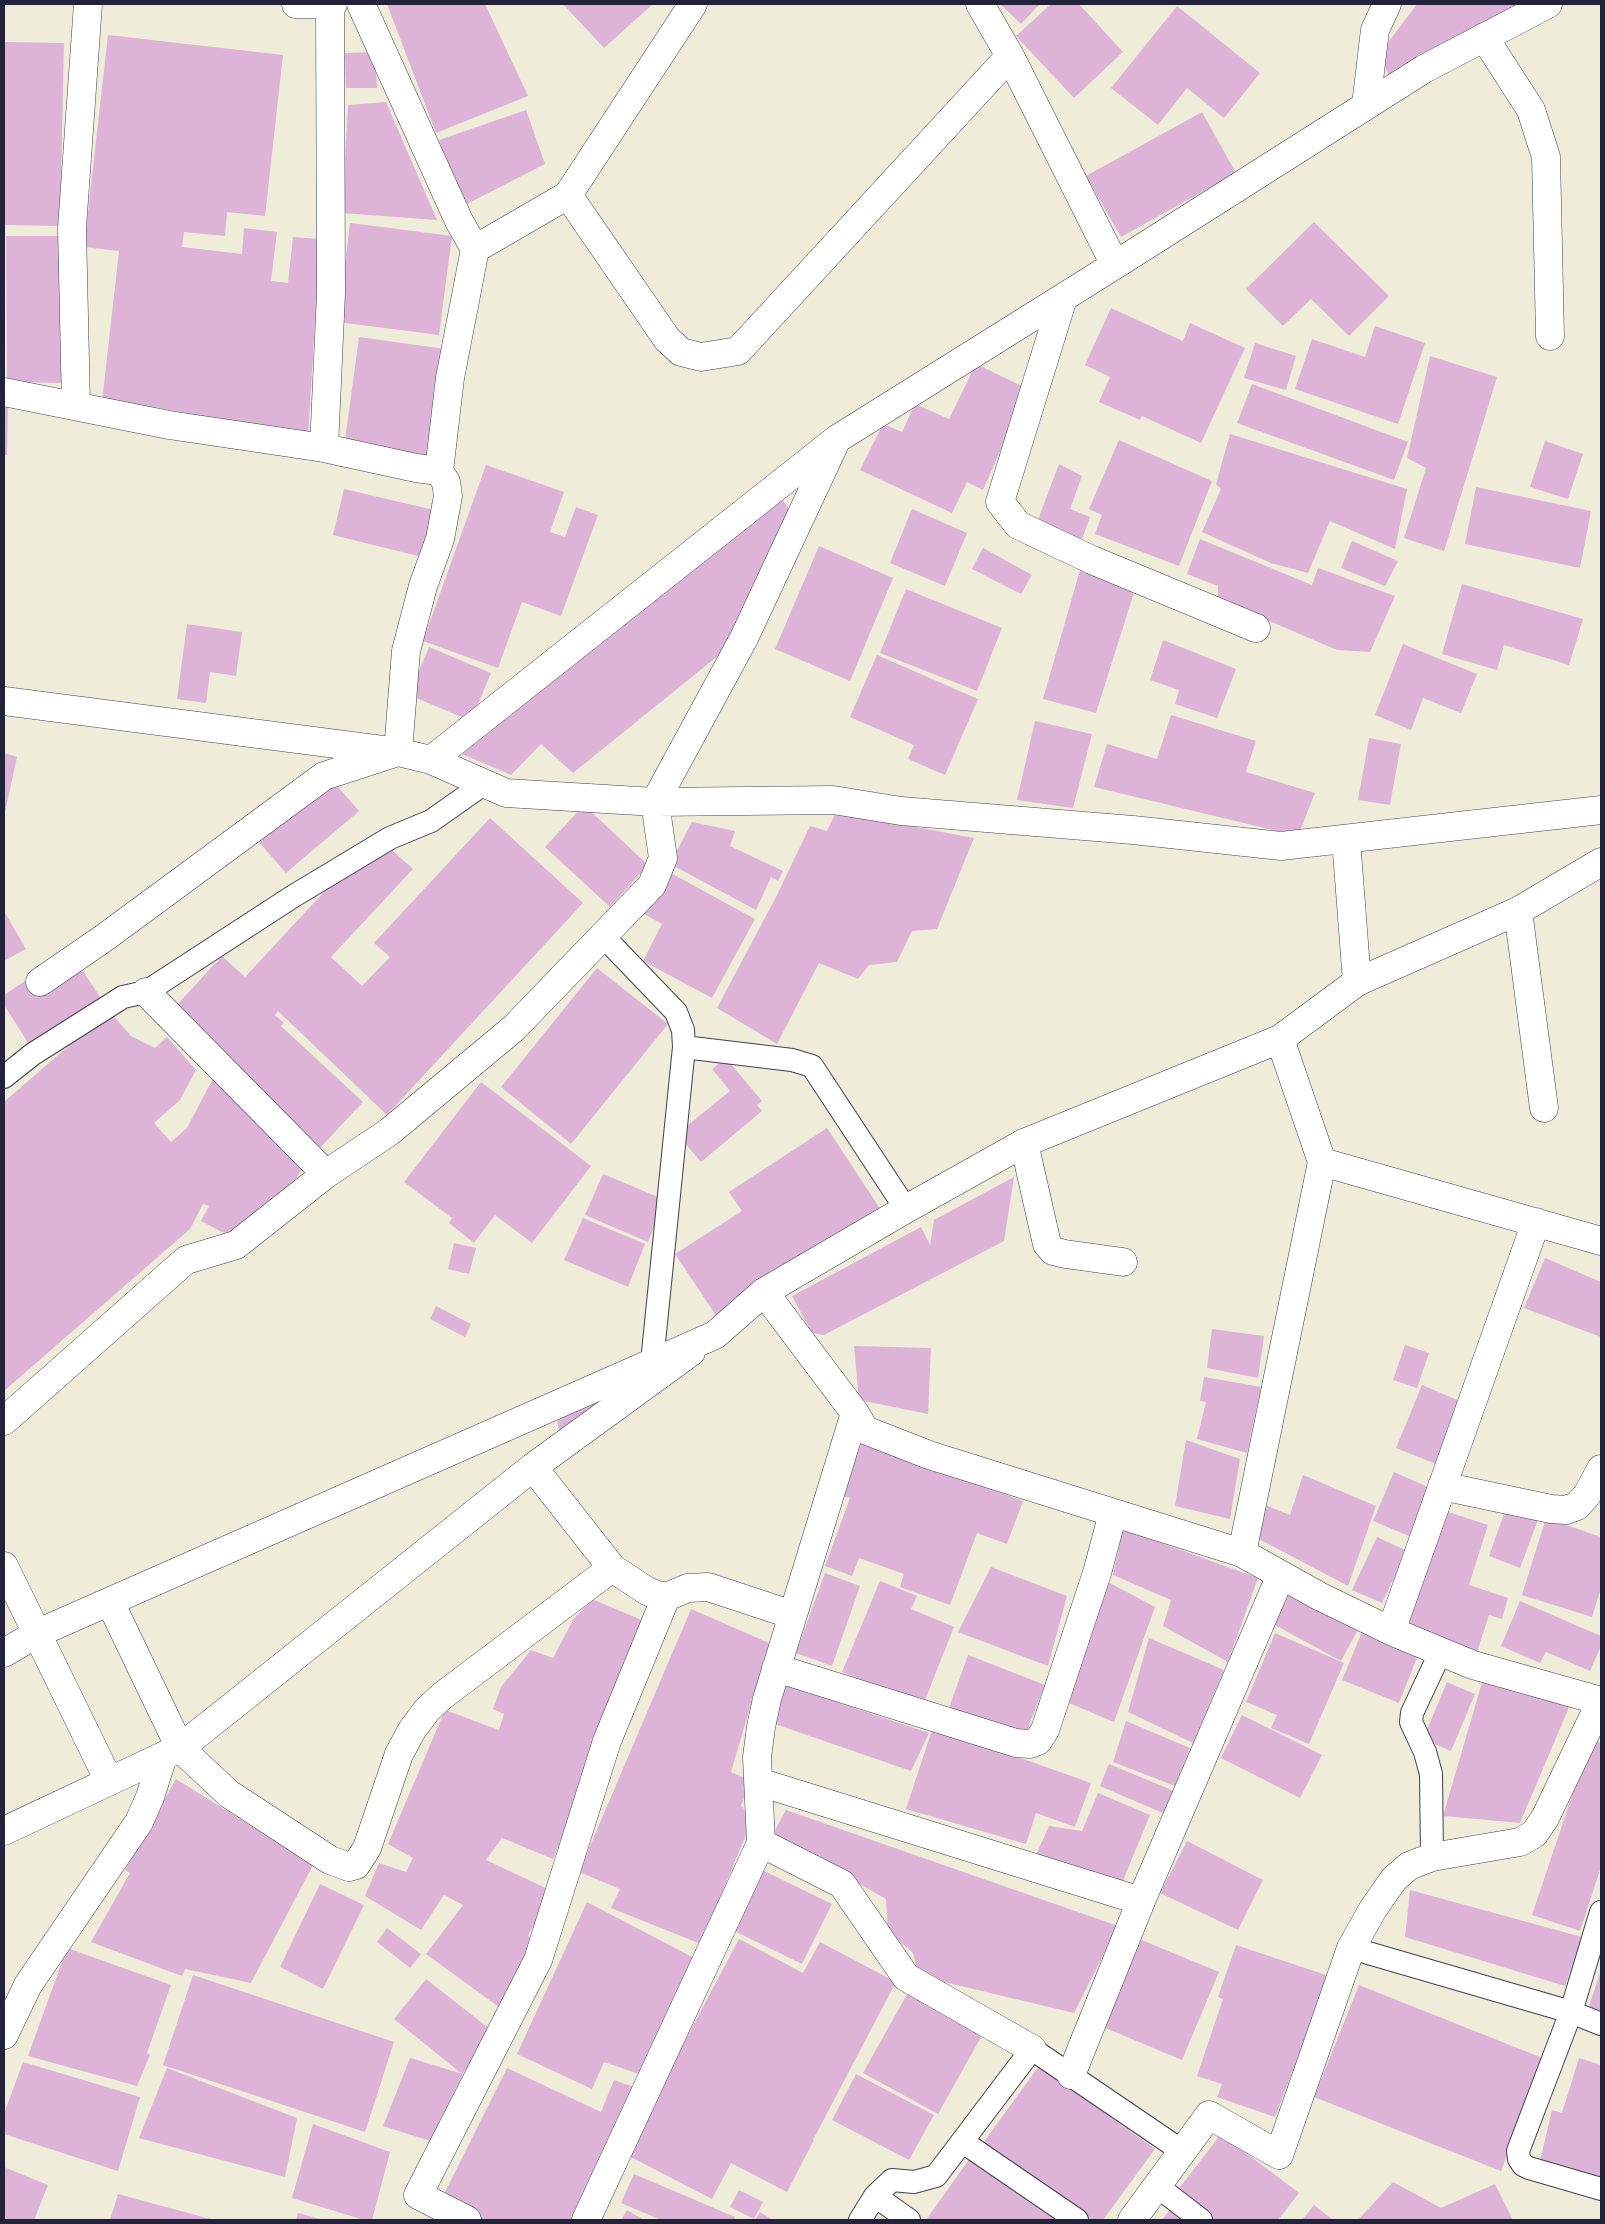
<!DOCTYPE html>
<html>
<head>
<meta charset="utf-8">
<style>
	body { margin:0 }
	#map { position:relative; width:1605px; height:2224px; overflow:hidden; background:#efecd9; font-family:"Balsamiq Sans",sans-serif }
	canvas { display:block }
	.frame { position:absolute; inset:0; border:5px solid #22223b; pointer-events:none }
</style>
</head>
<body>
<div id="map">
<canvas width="1605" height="2224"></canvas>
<div class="frame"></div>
</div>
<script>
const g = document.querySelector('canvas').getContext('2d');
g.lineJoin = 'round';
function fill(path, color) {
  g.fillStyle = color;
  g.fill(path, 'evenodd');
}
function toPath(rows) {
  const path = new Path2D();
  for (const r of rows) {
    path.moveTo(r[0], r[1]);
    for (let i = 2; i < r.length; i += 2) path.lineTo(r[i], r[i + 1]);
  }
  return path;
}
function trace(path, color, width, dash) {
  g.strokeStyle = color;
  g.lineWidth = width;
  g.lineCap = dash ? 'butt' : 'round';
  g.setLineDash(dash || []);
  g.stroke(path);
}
const building = toPath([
	[387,4,485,4,528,96,436,133],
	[563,4,653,4,604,48],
	[1000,4,1040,4,1021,24],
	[1051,4,1079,4,1123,52,1074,98,1016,36],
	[1417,4,1517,4,1391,78,1378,56],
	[1177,6,1260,73,1224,118,1187,88,1158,125,1111,88],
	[108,35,283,55,265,216,227,212,225,236,184,232,182,247,242,254,244,228,277,232,271,281,288,283,293,237,320,239,308,437,155,407,102,402,119,251,84,247],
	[4,42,64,43,60,226,4,225],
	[375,52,377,88,346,88,345,53],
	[386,102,437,220,342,213,348,105],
	[526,110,545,164,459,208,439,140],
	[1202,112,1236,173,1121,237,1086,176],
	[1314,222,1389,296,1349,336,1311,299,1283,326,1246,289],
	[350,223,452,236,439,335,338,322],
	[6,236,65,236,65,383,7,382],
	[1111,308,1183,341,1190,323,1245,348,1201,443,1142,416,1140,420,1099,402,1110,377,1085,365],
	[1375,326,1425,343,1398,424,1295,389,1312,339,1365,357],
	[359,337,445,349,431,459,344,448],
	[1255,343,1296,356,1286,390,1244,378],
	[1430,356,1497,377,1444,551,1404,538,1426,468,1407,458],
	[976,364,1028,389,983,490,967,482,952,513,860,470,883,424,902,432,915,404,949,419],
	[1252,384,1408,442,1394,480,1237,423],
	[4,400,8,400,7,455,4,455],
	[1230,434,1407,489,1395,549,1330,521,1308,573,1271,563,1202,532,1221,489,1216,484],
	[1119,440,1212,481,1179,566,1095,534,1102,515,1089,509],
	[1545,441,1583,454,1568,499,1530,487],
	[1059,464,1082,476,1070,509,1090,517,1082,539,1037,522],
	[486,465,564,492,550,532,565,537,576,507,598,515,561,616,522,602,498,668,423,641],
	[1476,487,1591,511,1580,568,1465,544],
	[344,489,434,510,422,557,333,535],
	[782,499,794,517,724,651,573,773,541,744,511,775,462,754],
	[912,509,967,533,945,586,890,563],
	[1200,539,1312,585,1318,568,1395,596,1370,652,1337,650,1218,599,1218,586,1187,574],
	[1352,541,1398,561,1385,586,1341,568],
	[819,546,893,578,850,681,775,649],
	[983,548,1032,575,1021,594,972,569],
	[1080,570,1136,586,1096,713,1043,699],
	[1462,584,1583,619,1569,665,1504,645,1497,670,1442,654],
	[906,589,1002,628,977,691,880,653],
	[187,624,242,632,236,676,210,672,206,703,177,699],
	[1163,640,1236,669,1217,718,1175,704,1179,690,1150,680],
	[1403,644,1477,674,1461,713,1423,698,1411,730,1375,715],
	[429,647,491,673,471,721,409,695],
	[877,655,978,699,945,775,908,759,914,745,850,717],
	[1171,715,1256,741,1246,772,1315,793,1298,836,1094,787,1107,744,1157,759],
	[1035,721,1092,734,1073,808,1017,800],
	[1369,738,1401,744,1390,805,1358,800],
	[4,753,17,757,5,812,4,812],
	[331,779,359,811,286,873,258,841],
	[584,805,648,865,610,907,545,847],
	[836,812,974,838,937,929,912,931,897,962,869,965,858,979,819,963,777,1044,717,1008,776,897,810,826,827,831],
	[490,818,583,903,387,1115,278,1011,275,1015,284,1023,281,1026,363,1102,319,1149,175,1007,222,956,245,977,376,836,413,869,331,957,362,986,390,957,374,943],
	[692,822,735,831,730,846,783,871,778,881,771,877,756,910,670,864],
	[667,871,755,919,712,998,643,961,662,924,644,914],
	[5,913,26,949,4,961,4,921],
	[79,965,104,1003,32,1049,4,1005,4,995,31,977],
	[597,968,668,1024,571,1144,501,1087],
	[109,1011,131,1036,155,1048,167,1037,196,1070,180,1100,154,1123,171,1142,187,1128,217,1071,302,1168,289,1193,235,1239,201,1221,209,1206,203,1204,190,1229,4,1391,4,1102],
	[726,1058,762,1101,757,1105,762,1111,701,1162,677,1134,730,1091,712,1069],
	[481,1082,591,1166,532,1243,495,1215,474,1243,449,1223,452,1218,404,1182],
	[827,1128,881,1210,717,1317,675,1254,742,1211,729,1192],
	[603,1174,665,1200,648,1242,585,1215],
	[1014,1177,1004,1241,824,1335,812,1333,792,1296,921,1227,930,1245,934,1220],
	[583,1218,645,1244,628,1287,564,1260],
	[454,1243,476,1248,469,1274,448,1269],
	[1545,1258,1601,1282,1601,1337,1524,1308],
	[436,1306,471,1324,465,1337,430,1319],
	[1212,1329,1264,1336,1258,1378,1207,1368],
	[1405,1345,1429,1353,1417,1388,1393,1380],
	[854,1346,931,1348,928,1414,859,1400],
	[1204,1377,1261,1387,1247,1453,1197,1439,1206,1402,1200,1401],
	[1422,1385,1467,1404,1441,1466,1396,1448],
	[597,1398,601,1409,559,1433,557,1418],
	[1186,1440,1240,1459,1230,1519,1175,1506],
	[862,1442,1023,1501,1007,1544,977,1533,950,1605,900,1587,904,1574,859,1558,852,1576,825,1566,850,1498,842,1496],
	[1394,1472,1437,1491,1416,1539,1373,1521],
	[1303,1475,1376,1506,1348,1586,1259,1539,1265,1505,1290,1515],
	[1507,1505,1539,1517,1520,1568,1489,1556],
	[1442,1510,1488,1525,1469,1585,1508,1598,1502,1619,1489,1615,1477,1652,1404,1629],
	[1546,1518,1601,1537,1601,1588,1592,1617,1522,1595],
	[1123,1529,1258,1578,1228,1662,1163,1626,1171,1600,1113,1575],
	[1377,1537,1407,1551,1382,1603,1352,1590],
	[991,1567,1067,1596,1048,1666,958,1632],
	[825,1573,860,1586,832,1666,796,1653],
	[880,1581,917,1596,911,1609,954,1627,923,1705,842,1672],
	[1108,1582,1155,1607,1114,1722,1069,1703],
	[1292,1589,1360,1626,1341,1661,1273,1624],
	[592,1599,651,1624,553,1859,502,1838,486,1860,552,1891,528,1936,536,1942,503,2010,426,1954,463,1905,444,1895,421,1930,365,1896,379,1863,406,1872,413,1858,388,1844,445,1710,499,1730,504,1714,493,1709,501,1687,531,1650,553,1658,573,1620],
	[1520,1601,1601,1636,1601,1646,1590,1671,1546,1652,1540,1663,1501,1646],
	[691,1609,769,1643,731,1772,752,1781,741,1805,752,1820,701,1944,611,1908,620,1889,579,1872],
	[1362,1632,1418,1655,1399,1703,1342,1680],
	[1275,1633,1344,1663,1309,1744,1271,1728,1277,1715,1246,1702],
	[1149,1638,1224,1670,1193,1743,1128,1712],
	[968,1655,1045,1685,1024,1738,949,1708],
	[1483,1679,1570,1705,1520,1823,1443,1816],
	[1447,1682,1475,1694,1451,1751,1423,1739],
	[779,1683,929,1733,911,1771,775,1724],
	[1242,1715,1322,1755,1300,1798,1221,1758],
	[1126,1721,1190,1748,1175,1786,1113,1762],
	[933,1727,1091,1783,1075,1827,1036,1813,1026,1844,906,1809],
	[1591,1739,1601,1743,1601,1867,1580,1931,1532,1915],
	[1109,1764,1174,1791,1165,1814,1100,1786],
	[176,1779,313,1865,251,1983,185,1969,182,1976,91,1942,130,1873,125,1870],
	[1098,1793,1150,1815,1122,1883,1036,1855,1049,1826,1082,1831],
	[786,1810,1118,1926,1074,2013,919,1976,913,1953,888,1931,886,1899,773,1834],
	[1187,1841,1263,1880,1238,1930,1160,1893],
	[760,1869,832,1904,802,1964,730,1929],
	[320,1884,364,1905,323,1989,280,1967],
	[1410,1890,1582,1937,1565,1986,1405,1937],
	[587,1902,696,1959,639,2074,604,2062,592,2089,517,2054],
	[387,1928,421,1954,410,1968,377,1942],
	[739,1939,803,1973,820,1942,896,1982,813,2140,814,2140,787,2192,731,2163,712,2199,625,2154],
	[1139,1939,1219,1972,1182,2060,1103,2027],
	[1236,1945,1329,1976,1275,2117,1217,2097,1222,2084,1197,2076,1223,1999,1218,1997],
	[67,1948,171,1985,147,2053,150,2055,137,2086,28,2056],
	[1601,1970,1601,2013,1588,2009],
	[193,1975,394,2042,365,2132,163,2065],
	[426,1979,495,2033,462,2074,394,2019],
	[1359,1985,1545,2059,1501,2171,1314,2097],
	[910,1989,985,2030,938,2114,863,2073],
	[410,2058,463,2074,430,2141,383,2126],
	[1579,2058,1601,2065,1601,2180,1540,2161,1552,2110,1562,2113],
	[23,2062,140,2097,118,2171,4,2134,4,2114],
	[1039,2066,1155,2149,1103,2220,1091,2220,983,2143],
	[167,2068,297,2118,285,2177,139,2138],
	[507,2068,601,2112,614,2080,634,2087,574,2220,484,2220,442,2198],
	[856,2074,934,2115,909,2160,832,2120],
	[313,2124,390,2152,372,2220,364,2220,292,2198],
	[1221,2134,1299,2193,1278,2220,1215,2220,1177,2191],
	[970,2158,1059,2220,926,2220],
	[4,2167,48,2185,34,2220,4,2220],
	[634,2174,735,2217,734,2220,661,2220,621,2203],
	[1393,2182,1441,2208,1495,2184,1513,2220,1358,2220],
	[739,2190,763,2202,754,2219,730,2207],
	[118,2194,214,2220,110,2220],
	[1314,2205,1333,2220,1302,2220],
	[1171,2208,1188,2220,1162,2220],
	[627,2210,644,2220,621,2220],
	[760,2212,773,2220,755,2220],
	[298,2213,324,2220,296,2220]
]);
const lane = toPath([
	[603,936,676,1012,683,1030,684,1047,652,1362],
	[684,1047,792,1060,812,1066,906,1209],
	[4,1077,33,1054,123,997,146,992,292,897,390,838,431,821,485,783],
	[1432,1857,1431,1774,1425,1752,1411,1722,1412,1713,1441,1651],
	[1601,1912,1571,2012,1518,2151,1519,2159,1523,2165,1529,2168,1601,2189],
	[1351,1948,1571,2012,1601,2024],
	[963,2142,1077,2220],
	[1157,2186,1201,2220],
	[875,2196,909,2220],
	[860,2220,875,2196,892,2180,914,2182,936,2176,1032,2049,1182,2151]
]);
const street = toPath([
	[296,4,333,4],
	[980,4,1010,56],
	[1484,37,1531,110,1546,157,1550,336],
	[1366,105,1375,30,1387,4],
	[475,249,568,195,693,4],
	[1115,265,1424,69,1548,4],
	[1063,298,1000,502,1018,525,1092,560,1256,628],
	[4,392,169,425,324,448,416,468,439,471,450,378,475,249,459,221,361,4],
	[76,406,72,228,88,4],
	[324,448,331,293,330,5],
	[4,701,398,752,431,760,506,793,655,802,833,800,901,811,1133,830,1281,846,1601,810],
	[431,760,837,439,1115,265,1010,56,738,351,701,357,681,352,667,339,568,195],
	[1346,839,1357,982],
	[1518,911,1544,1108],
	[40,982,104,938,324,776,398,752,406,651,423,586,440,539,448,496,446,482,439,471],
	[146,992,326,1174],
	[1024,1143,1047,1244,1053,1251,1065,1254,1123,1262],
	[1322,1162,1601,1241],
	[764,1292,855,1413,865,1430,929,1455,1242,1553,1319,1596,1391,1631,1473,1665,1601,1701],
	[4,1421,186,1260,236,1245,326,1174,389,1132,514,1028,652,885,663,858,655,802,744,638,834,445],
	[1442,1486,1551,1509,1566,1510,1577,1506,1587,1495,1601,1469],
	[1242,1553,1322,1162,1280,1039],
	[4,1566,109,1781],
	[612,1568,647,1591,657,1595,666,1597,688,1588,708,1587,793,1615],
	[110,1602,180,1748,229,1794,330,1860,349,1867,356,1865,367,1848,399,1754,412,1730,427,1710,442,1696,612,1568,533,1467],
	[1391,1631,1536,1222],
	[776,1668,1016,1743,1030,1744,1038,1741,1045,1730,1097,1573,1113,1513],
	[759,1782,1141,1901],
	[4,1831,180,1748,533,1467,691,1352],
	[761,1843,757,1757,761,1727,767,1699,855,1413],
	[4,2035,28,1985,139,1822,150,1797,163,1756],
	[1071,2075,1141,1901,1281,1575],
	[467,2220,418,2195,538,1960,607,1741,666,1597],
	[586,2220,761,1843,842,1884,906,1977,1032,2049],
	[1132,2220,1209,2115,1279,2155,1351,1948,1373,1909,1394,1879,1409,1866,1432,1857,1520,1842,1534,1834,1545,1818,1601,1701]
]);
const secondary = toPath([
	[4,1653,38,1633,715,1335,764,1292,906,1209,1024,1143,1280,1039,1357,982,1518,911,1601,862]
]);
fill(building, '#ddb4d7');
trace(lane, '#414053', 24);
trace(street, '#414053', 29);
trace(secondary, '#414053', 29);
trace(lane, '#fff', 22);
trace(street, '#fff', 28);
trace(secondary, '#fff', 28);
</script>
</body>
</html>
